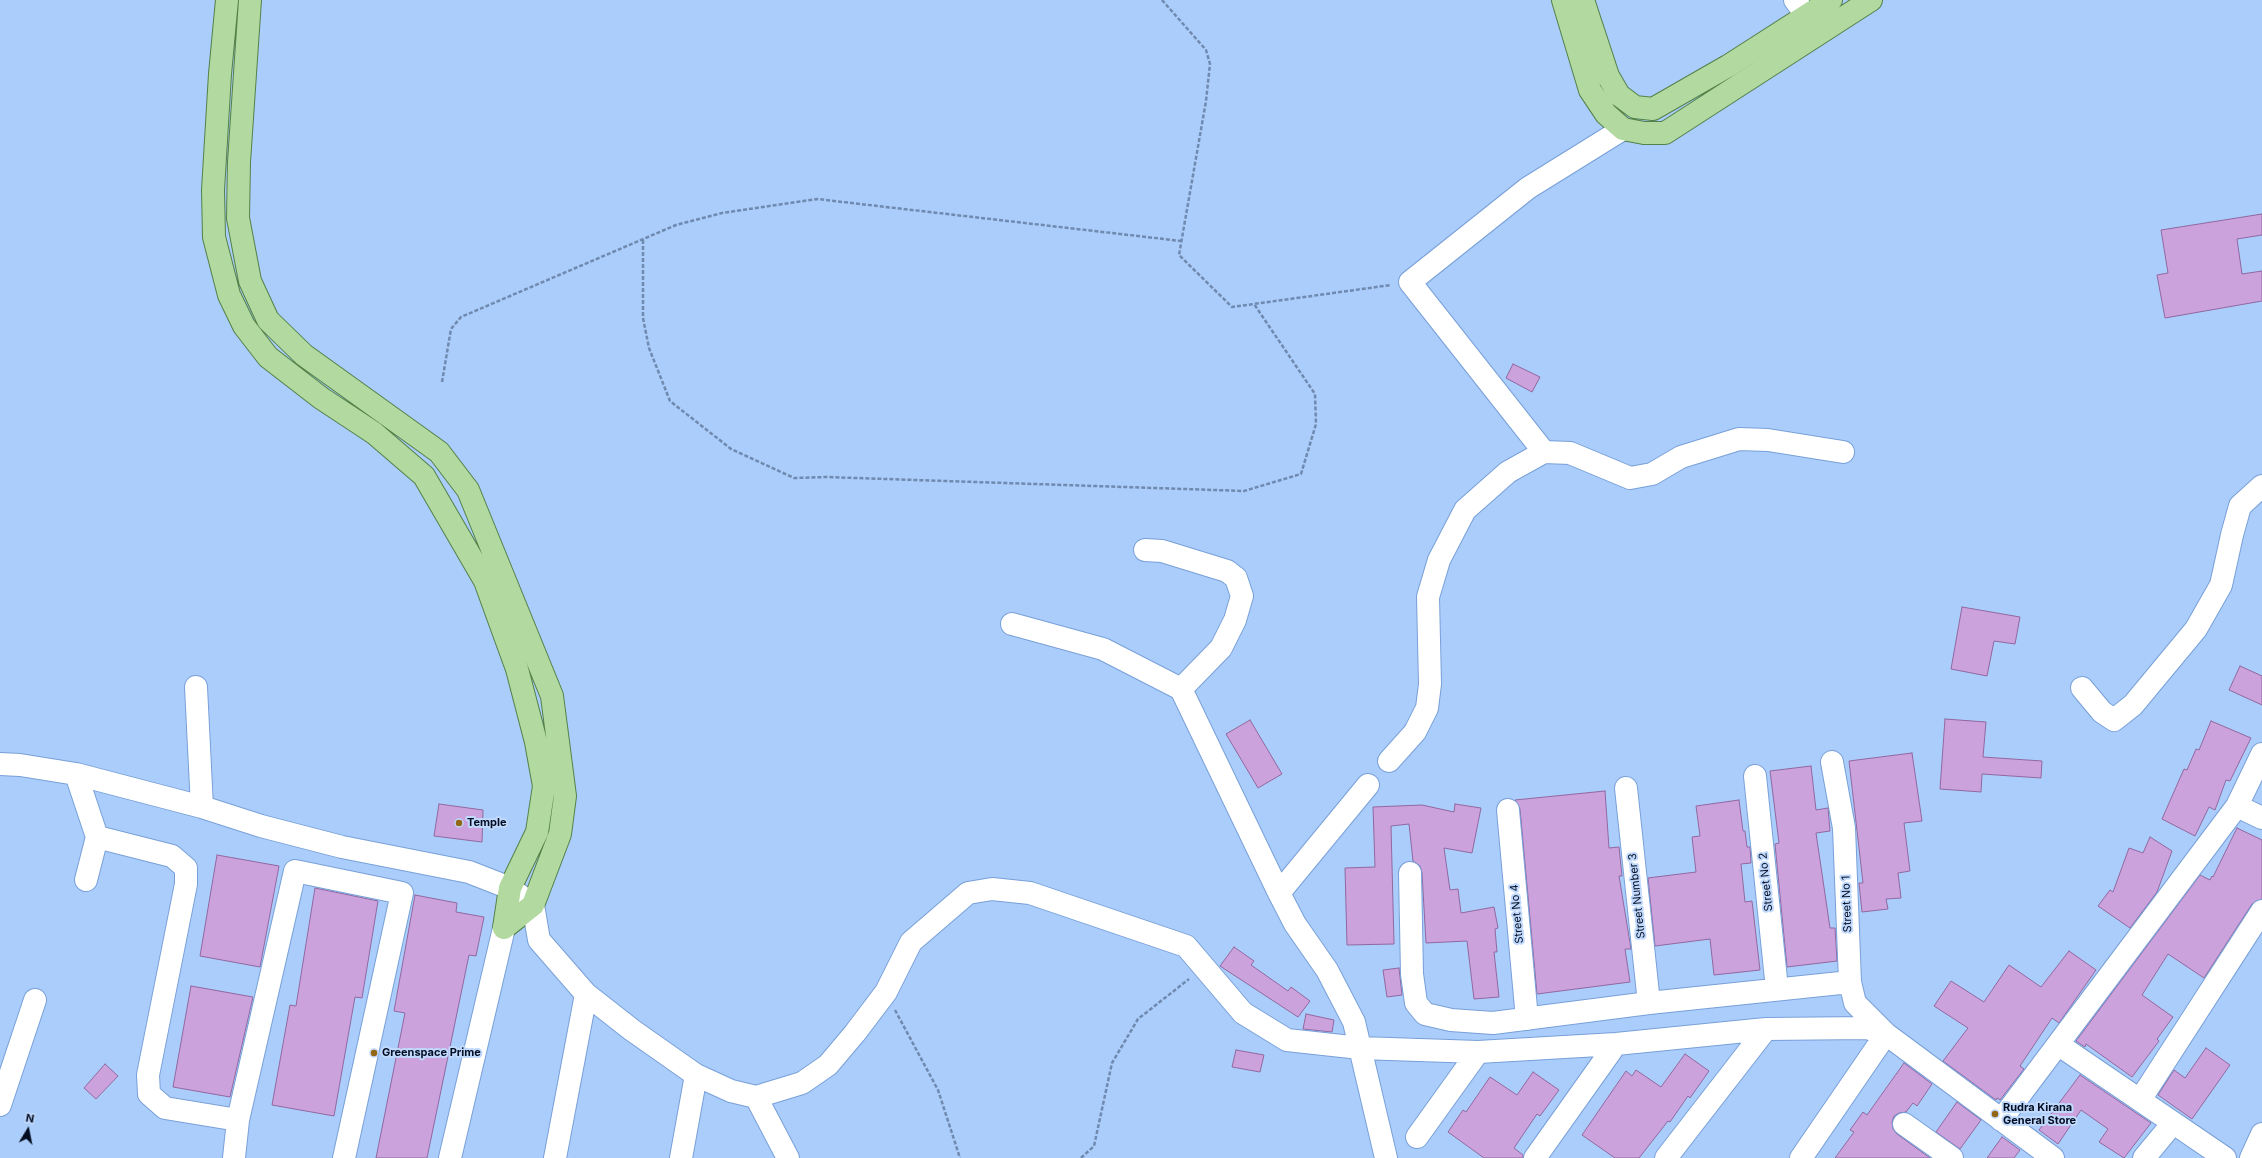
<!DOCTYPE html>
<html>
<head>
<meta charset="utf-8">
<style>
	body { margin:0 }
	#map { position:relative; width:2262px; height:1158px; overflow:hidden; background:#abcdfb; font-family:Inter,sans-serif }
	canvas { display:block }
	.north { position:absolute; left:8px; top:1110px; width:40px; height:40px; -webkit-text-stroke:3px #c0d9fd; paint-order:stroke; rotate:10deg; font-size:11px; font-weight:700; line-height:16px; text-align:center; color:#020d21 }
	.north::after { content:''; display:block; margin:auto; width:14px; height:18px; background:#020d21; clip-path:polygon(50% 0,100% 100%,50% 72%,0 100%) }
</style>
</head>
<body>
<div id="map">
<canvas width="2262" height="1158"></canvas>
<div class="north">N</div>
</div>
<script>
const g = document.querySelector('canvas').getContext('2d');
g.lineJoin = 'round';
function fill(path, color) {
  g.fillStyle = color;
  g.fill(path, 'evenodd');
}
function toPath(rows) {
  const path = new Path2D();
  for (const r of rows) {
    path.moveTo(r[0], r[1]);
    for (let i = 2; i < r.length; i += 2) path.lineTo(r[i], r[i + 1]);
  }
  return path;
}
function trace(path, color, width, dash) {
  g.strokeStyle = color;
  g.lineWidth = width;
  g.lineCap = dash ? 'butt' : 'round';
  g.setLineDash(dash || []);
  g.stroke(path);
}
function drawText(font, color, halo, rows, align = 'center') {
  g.font = font + ' Inter,sans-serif';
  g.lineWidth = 4;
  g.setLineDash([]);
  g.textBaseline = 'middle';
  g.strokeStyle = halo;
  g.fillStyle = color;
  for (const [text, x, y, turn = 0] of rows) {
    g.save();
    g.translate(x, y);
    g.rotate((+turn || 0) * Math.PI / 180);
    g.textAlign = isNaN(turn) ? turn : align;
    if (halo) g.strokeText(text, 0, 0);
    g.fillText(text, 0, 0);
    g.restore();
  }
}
const building = toPath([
	[2262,214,2262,235,2237,239,2242,274,2262,271,2262,301,2165,318,2157,275,2168,273,2161,230,2262,214],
	[1513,364,1540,377,1532,392,1506,378,1513,364],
	[1962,607,2020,617,2015,644,1994,641,1987,676,1951,669,1962,607],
	[2240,666,2262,676,2262,705,2229,690,2240,666],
	[1945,719,1986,722,1983,757,2042,761,2041,778,1982,774,1981,792,1940,789,1945,719],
	[1250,720,1282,774,1258,788,1226,734,1250,720],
	[2211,721,2251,738,2230,781,2226,780,2215,810,2209,807,2195,836,2162,819,2184,769,2187,770,2196,749,2199,750,2211,721],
	[1912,753,1922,821,1904,823,1910,871,1898,873,1901,898,1886,899,1888,909,1862,912,1859,883,1863,883,1849,761,1912,753],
	[1811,766,1816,810,1828,808,1830,831,1816,833,1830,928,1835,928,1837,961,1787,967,1775,844,1779,843,1770,771,1811,766],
	[1605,791,1609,848,1619,847,1622,876,1619,876,1631,949,1625,949,1630,982,1537,994,1520,809,1515,800,1605,791],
	[1739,800,1743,831,1745,831,1747,847,1750,847,1751,863,1741,864,1745,902,1752,901,1760,970,1714,975,1710,939,1655,946,1648,878,1696,872,1692,837,1700,836,1696,806,1739,800],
	[439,804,483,810,482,842,434,836,439,804],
	[1455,804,1481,808,1472,853,1444,848,1450,890,1458,889,1461,913,1494,907,1498,928,1495,929,1497,952,1494,952,1499,997,1474,999,1467,941,1426,943,1422,873,1420,866,1413,861,1409,824,1391,826,1394,944,1347,945,1345,868,1375,867,1373,807,1422,805,1454,812,1455,804],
	[2237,828,2262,840,2262,899,2252,904,2204,978,2168,954,2142,995,2173,1017,2157,1039,2159,1041,2132,1077,2086,1044,2085,1047,2076,1041,2200,875,2210,880,2212,876,2213,877,2237,828],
	[2150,837,2172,851,2157,892,2130,928,2098,906,2110,890,2113,892,2129,848,2143,853,2150,837],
	[217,855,279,866,260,967,200,956,217,855],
	[315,888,378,901,362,998,355,997,334,1116,272,1105,290,1005,296,1006,315,888],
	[415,895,457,903,456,912,484,917,476,956,469,955,427,1158,376,1158,405,1013,394,1011,415,895],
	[1234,947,1254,961,1251,965,1288,991,1291,987,1310,1001,1298,1017,1220,966,1234,947],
	[2069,951,2096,970,2059,1023,2052,1018,2020,1066,2024,1069,2000,1100,1997,1098,1996,1100,1943,1061,1968,1028,1934,1006,1951,981,1984,1002,2009,965,2041,987,2069,951],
	[1399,968,1402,995,1387,997,1383,970,1399,968],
	[191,986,253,997,230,1097,173,1087,191,986],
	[1306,1014,1334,1020,1332,1032,1303,1029,1306,1014],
	[2206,1048,2230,1065,2192,1119,2158,1095,2174,1070,2185,1078,2206,1048],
	[1236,1050,1264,1055,1260,1072,1232,1067,1236,1050],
	[1685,1054,1709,1071,1690,1098,1688,1096,1670,1122,1668,1121,1639,1158,1615,1158,1582,1135,1626,1071,1632,1076,1636,1070,1661,1087,1685,1054],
	[1904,1063,1932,1084,1917,1106,1913,1103,1906,1112,1899,1113,1894,1116,1892,1122,1893,1129,1897,1134,1930,1158,1835,1158,1854,1132,1850,1130,1863,1112,1867,1115,1904,1063],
	[105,1064,118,1076,96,1099,84,1088,105,1064],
	[1533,1072,1559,1090,1540,1116,1537,1114,1514,1148,1523,1155,1523,1158,1484,1158,1448,1132,1463,1110,1466,1112,1490,1077,1517,1095,1533,1072],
	[2080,1075,2151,1123,2124,1158,2099,1142,2108,1129,2081,1110,2058,1144,2039,1130,2080,1075],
	[1957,1102,1981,1120,1960,1149,1936,1132,1957,1102],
	[2002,1137,2020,1150,2014,1158,1987,1158,2002,1137]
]);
const path = toPath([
	[1162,0,1206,50,1210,64,1206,101,1179,255,1232,307,1391,285],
	[643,240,643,318,649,348,670,401,731,449,794,478,826,477,1244,491,1301,474,1316,424,1315,394,1254,304],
	[442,382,451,329,461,317,676,225,722,213,817,199,1181,241],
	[895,1010,938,1090,960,1158],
	[1081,1158,1094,1146,1112,1063,1138,1019,1189,979]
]);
const minor = toPath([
	[1795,0,1806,15],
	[1544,452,1570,453,1630,478,1652,474,1681,457,1739,439,1768,440,1843,452],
	[1145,550,1162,551,1227,571,1236,578,1242,596,1235,620,1221,648,1181,689],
	[1012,624,1103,649,1181,689,1279,893],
	[196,687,202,807,261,826,342,847,469,872,510,888,533,905,539,940,586,994,632,1030,696,1075,731,1091,756,1097,802,1083,828,1065,855,1033,886,992,911,942,968,893,992,889,1030,893,1186,946,1243,1013,1287,1040,1360,1048,1478,1052,1616,1044,1766,1029,1867,1028,1886,1034,2053,1158],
	[2082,688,2102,712,2114,720,2133,705,2196,629,2221,585,2232,535,2240,506,2262,486],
	[1389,761,1415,732,1427,708,1430,684,1428,597,1439,560,1465,510,1508,472,1544,452,1410,282,1528,188,1623,129],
	[0,764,20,765,76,774,202,807],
	[76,774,97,837,86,880],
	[1755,776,1777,989],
	[1368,785,1279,893,1295,924,1327,970,1354,1022,1386,1158],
	[1626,788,1649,1003],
	[2237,806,2262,818],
	[1508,810,1527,1019],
	[97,837,172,856,186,868,186,884,148,1075,149,1094,165,1108,238,1120,234,1158],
	[1410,873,1412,974,1416,1003,1425,1014,1451,1020,1493,1023,1649,1003,1850,982],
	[2059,1045,2225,1158],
	[756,1097,788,1158],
	[2140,1100,2262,911],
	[0,1105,35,1000],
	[238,1120,295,871,402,893,344,1158],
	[2001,1120,2237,806,2262,754],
	[1904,1124,1952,1158],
	[1417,1137,1478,1052],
	[450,1158,504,928],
	[555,1158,586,994],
	[681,1158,696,1075],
	[1535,1158,1616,1044],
	[1666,1158,1766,1029],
	[1801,1158,1886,1034,1855,1003,1850,982,1844,828,1832,762],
	[2144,1158,2173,1123],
	[2251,1158,2262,1134]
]);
const major = toPath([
	[227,0,220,74,213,190,214,237,229,295,244,326,268,357,321,398,374,433,424,476,485,581,517,669,536,742,544,786,537,832,510,888,504,928],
	[250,0,239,162,238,218,250,281,268,320,304,355,439,452,468,490,552,696,565,796,560,834,533,905,504,928],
	[1563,0,1590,90,1606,114,1623,129,1644,133,1665,133,1871,0],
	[1583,0,1608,76,1619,95,1635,107,1653,109,1728,66,1831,0]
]);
const markers = [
	[459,823,4,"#946714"],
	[374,1053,4,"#946714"],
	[1995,1114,4,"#946714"]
];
const poiNames = [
	["Temple",467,823],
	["Greenspace Prime",382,1053],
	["Rudra Kirana",2003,1108],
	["General Store",2003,1121]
];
const streetNames = [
	["Street No 2",1766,882,-96],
	["Street Number 3",1637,896,-96],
	["Street No 1",1847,904,-92],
	["Street No 4",1517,914,-95]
];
fill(building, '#cca2dd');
trace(building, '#90689f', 1);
trace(minor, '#78a0d8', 24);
trace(major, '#538149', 24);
trace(path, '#708aaf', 2.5, [4, 2]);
trace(minor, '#fff', 22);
trace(major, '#b2d99f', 22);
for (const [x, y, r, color] of markers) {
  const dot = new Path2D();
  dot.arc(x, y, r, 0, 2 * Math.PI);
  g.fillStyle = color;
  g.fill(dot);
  trace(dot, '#c0d9fd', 1.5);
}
drawText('bold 11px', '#020d21', '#c0d9fd', poiNames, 'left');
drawText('11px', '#020d21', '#c0d9fd', streetNames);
</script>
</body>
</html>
